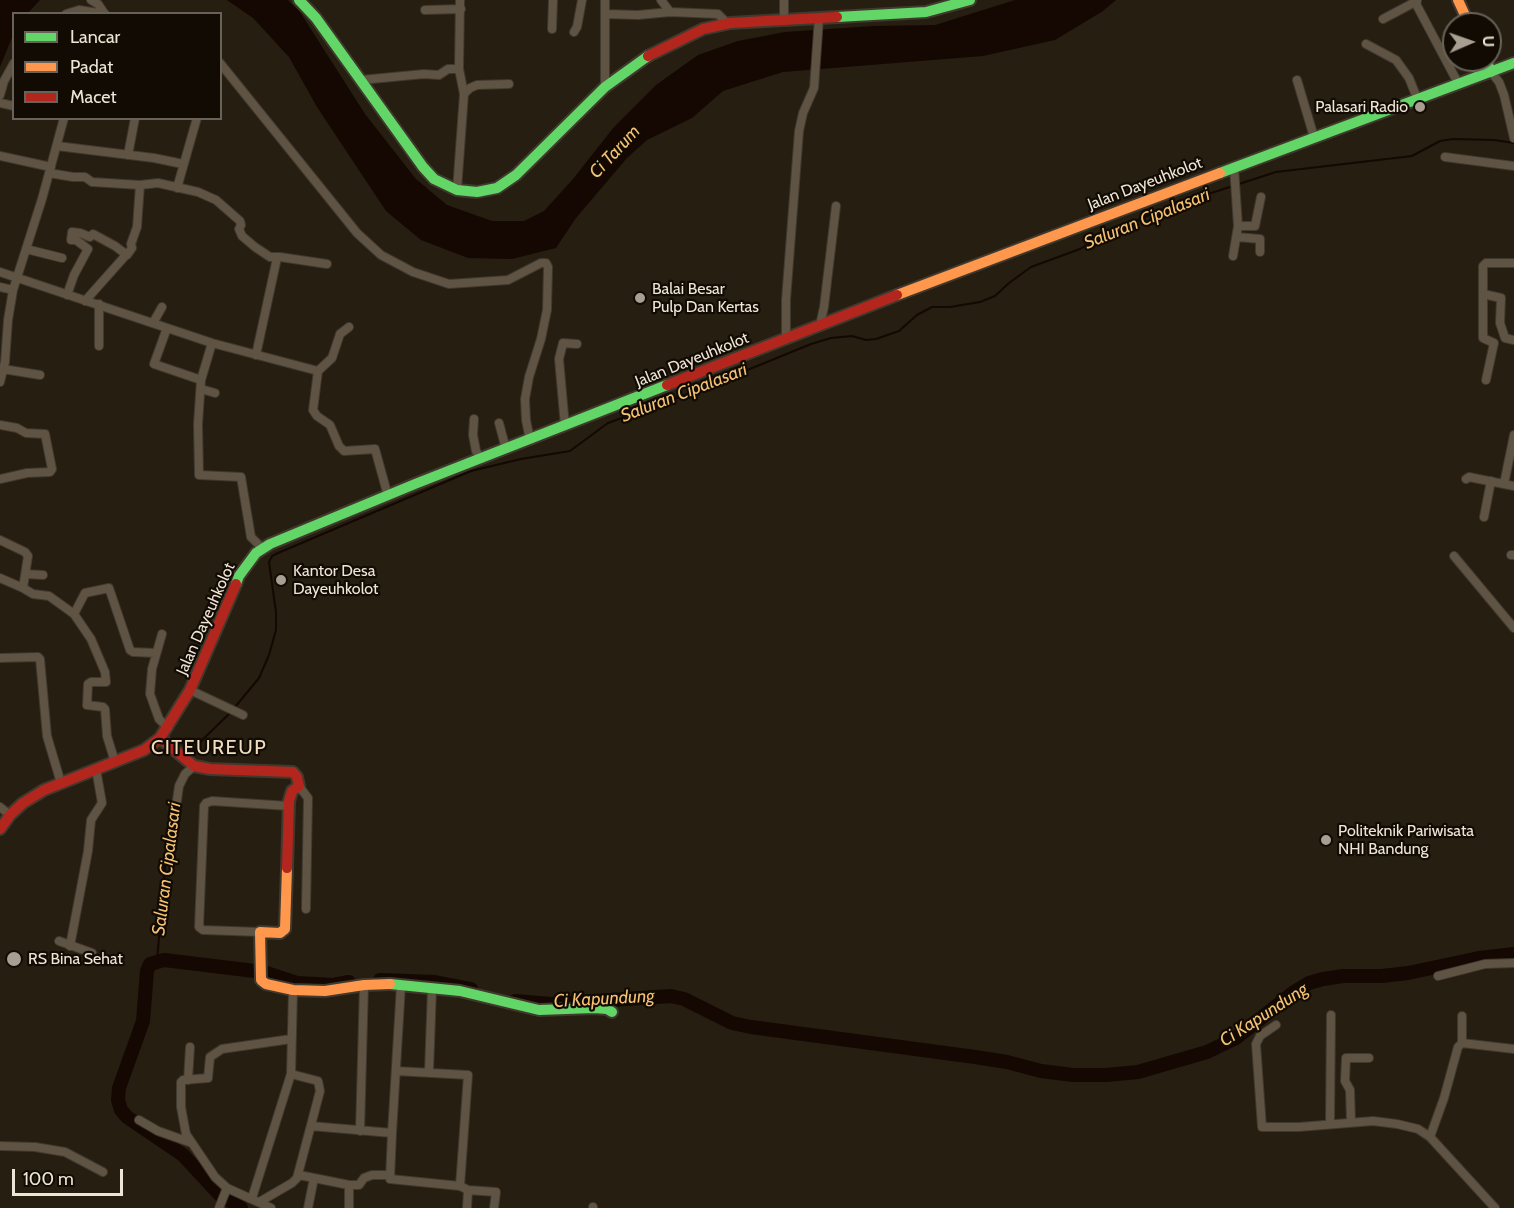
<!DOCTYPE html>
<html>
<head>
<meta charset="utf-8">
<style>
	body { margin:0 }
	#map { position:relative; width:1514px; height:1208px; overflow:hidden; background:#261e11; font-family:Cabin,sans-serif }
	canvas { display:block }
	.legend { position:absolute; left:12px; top:12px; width:210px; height:108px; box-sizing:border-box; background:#110b03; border:2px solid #696258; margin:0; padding:8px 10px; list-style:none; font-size:18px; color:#eee5d7 }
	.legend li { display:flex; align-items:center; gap:12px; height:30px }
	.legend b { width:30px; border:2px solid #696258 }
	.north { position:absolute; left:1442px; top:12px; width:60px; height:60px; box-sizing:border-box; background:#110b03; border:2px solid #696258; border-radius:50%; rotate:88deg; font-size:16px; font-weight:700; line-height:24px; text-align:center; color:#eee5d7 }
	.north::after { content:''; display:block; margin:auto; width:21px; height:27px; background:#a89f92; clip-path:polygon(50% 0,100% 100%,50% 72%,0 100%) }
	.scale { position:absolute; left:12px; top:1169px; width:111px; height:27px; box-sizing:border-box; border:3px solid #eee5d7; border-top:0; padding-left:8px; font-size:18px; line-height:21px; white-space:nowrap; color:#eee5d7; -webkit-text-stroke:4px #110b03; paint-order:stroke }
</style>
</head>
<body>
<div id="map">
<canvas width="1514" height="1208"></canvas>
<ul class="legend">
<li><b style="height:8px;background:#63d668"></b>Lancar</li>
<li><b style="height:8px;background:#ff974d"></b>Padat</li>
<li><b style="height:8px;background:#b3261e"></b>Macet</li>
</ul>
<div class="north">U</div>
<div class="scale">100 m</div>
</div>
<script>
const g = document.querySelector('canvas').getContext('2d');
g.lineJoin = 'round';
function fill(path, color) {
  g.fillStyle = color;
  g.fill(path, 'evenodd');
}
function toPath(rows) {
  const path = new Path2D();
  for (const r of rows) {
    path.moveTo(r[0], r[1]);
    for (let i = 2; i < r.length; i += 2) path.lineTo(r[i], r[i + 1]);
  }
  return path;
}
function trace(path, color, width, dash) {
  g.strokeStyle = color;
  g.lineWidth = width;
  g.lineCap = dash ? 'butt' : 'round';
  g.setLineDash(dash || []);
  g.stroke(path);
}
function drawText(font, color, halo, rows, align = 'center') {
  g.font = font + ' Cabin,sans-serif';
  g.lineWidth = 4.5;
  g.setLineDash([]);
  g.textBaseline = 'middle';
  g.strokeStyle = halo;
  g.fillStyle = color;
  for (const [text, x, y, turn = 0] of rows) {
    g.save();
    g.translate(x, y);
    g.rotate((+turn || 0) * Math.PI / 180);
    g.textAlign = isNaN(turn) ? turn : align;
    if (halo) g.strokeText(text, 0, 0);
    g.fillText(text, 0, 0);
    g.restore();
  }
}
const water = toPath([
	[0,0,40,0,28,13,14,14,13,35,0,67],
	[227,0,288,0,300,12,365,114,416,179,447,205,492,221,524,221,544,211,573,179,614,127,656,85,698,55,738,41,785,32,873,26,935,25,1015,0,1116,0,1103,11,1055,40,983,56,783,72,723,91,692,118,647,140,627,158,576,218,556,248,512,259,468,258,421,240,386,211,317,107,289,57,253,18]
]);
const stream = toPath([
	[235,707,259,678,269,655,276,630,276,612,269,562,272,556,278,553,471,471,521,459,570,451,608,423,696,391,811,344,831,338,852,336,866,340,876,339,899,331,917,315,932,307,950,307,980,302,995,296,1009,283,1031,267,1080,249,1107,233,1168,207,1276,172,1412,156,1440,141,1453,139,1494,140,1514,143],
	[189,758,199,743,231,712],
	[157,961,170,809,174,797]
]);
const river = toPath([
	[380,980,435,982,471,989],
	[515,1001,552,1004,671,996,684,999,732,1023,751,1027,975,1057,1007,1062,1041,1071,1073,1075,1106,1075,1138,1072,1207,1052,1236,1038,1294,992,1309,983,1323,979,1343,976,1382,976,1408,973,1479,958,1514,954],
	[241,1208,219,1194,183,1155,127,1117,121,1110,118,1100,119,1088,143,1021,147,971,150,964,164,960,263,972,297,983,333,985,349,982]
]);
const street = toPath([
	[91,0,98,4,104,13],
	[605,0,605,87],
	[661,0,670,12],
	[1415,2,1458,83],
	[425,10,461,9],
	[66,14,79,10,105,14],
	[605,14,638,15,670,12,718,14,728,24],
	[1383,19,1417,1],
	[784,20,784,0],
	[552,29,553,0],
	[574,32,577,27,582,0],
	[1366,44,1396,60,1409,78,1417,98],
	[220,63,357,233,381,255,413,272,449,284,508,280,541,263,546,263,548,267,547,310,541,339,529,377,525,399,526,420,530,440],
	[1491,72,1499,82,1504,95,1514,138],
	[361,80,424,74,439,75,448,69,459,69],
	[1297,80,1314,137],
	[464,94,470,88,477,85,509,84],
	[0,95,4,81,14,63],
	[0,103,14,106],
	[57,146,154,158,183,164],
	[128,155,135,118],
	[0,156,51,167],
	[1445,157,1514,166],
	[49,173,73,177,85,177,92,182,140,185,158,183,198,192,216,200,240,221,241,225,239,229,242,236,255,247,270,257,280,257,327,264],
	[177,188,197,118],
	[457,190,464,94,459,69,460,0],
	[1238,226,1255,226,1261,197],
	[1237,237,1260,239,1260,252],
	[26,249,62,258],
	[1233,256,1238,226,1234,167],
	[0,272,212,343,318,371],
	[0,287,13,290],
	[1483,294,1501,298,1500,323,1505,338,1514,340],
	[67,295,74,275,88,249,76,240,71,240,72,232,80,233,90,237,93,234,115,246,127,255,132,248,131,244,137,227,140,185],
	[85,301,126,255],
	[99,304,99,346],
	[153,323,162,307],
	[820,325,824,307,836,206],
	[349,327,340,334,332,358,318,371,313,410,317,416,330,425,339,446,344,451,375,449,388,496],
	[167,328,154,364,201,380,198,424,199,475,241,477,251,537,263,549],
	[786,339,786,300,799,131,803,113,814,88,819,18],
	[256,355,277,258],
	[3,369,40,375],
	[201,380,212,343],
	[1486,380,1494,343,1483,338,1483,266,1486,263,1514,263],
	[0,382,5,362,8,320,13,290,42,199,64,118],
	[201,389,215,393],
	[474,419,473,435,476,451,481,459],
	[499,423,506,449],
	[0,425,17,428,26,433,45,434,52,469,50,472,27,473,0,479],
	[565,426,559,359,563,343,577,344],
	[1466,479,1469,477,1514,486],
	[1504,484,1514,435],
	[1484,517,1491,481],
	[0,540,25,552,28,556,23,588,0,578],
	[1511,555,1514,555],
	[1454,556,1514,628],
	[26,574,43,575],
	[23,588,33,594,49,596,74,614,85,593,109,588,130,650,133,652,156,653],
	[74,614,91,639,105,672,106,682,91,682,88,684,87,705,103,707,105,709,107,736,115,762],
	[162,634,152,669,150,694,159,719,168,728],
	[0,658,38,657,40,659,47,736,61,783],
	[190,690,243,715],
	[299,786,308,798,306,909],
	[0,807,10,815],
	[176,807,179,786,185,774,194,766],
	[260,932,203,930,199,927,204,806,206,803,212,801,289,806],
	[59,941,92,953],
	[70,946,88,851,91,820,102,803,96,769],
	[1438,976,1485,964,1514,963],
	[1276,1025,1260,1036,1256,1044,1262,1127,1299,1127,1373,1121,1397,1124,1418,1129,1430,1137,1495,1208],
	[1462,1043,1514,1049],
	[396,1071,468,1075,460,1186,468,1190,467,1208],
	[429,1072,432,988],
	[188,1080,190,1047],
	[139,1120,158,1131,192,1143],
	[1351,1122,1350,1090,1345,1081,1346,1058,1369,1058],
	[1330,1123,1331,1015],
	[311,1126,392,1133,401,985],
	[360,1131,364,985],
	[392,1133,390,1179,460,1186],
	[1430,1137,1444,1098,1458,1047,1462,1043,1462,1016],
	[0,1146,35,1147,65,1152,103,1172],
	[299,1175,349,1185],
	[468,1190,496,1192,494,1208],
	[252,1198,291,1074,293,990],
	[261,1201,292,1183,297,1178,320,1091,318,1081,291,1074],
	[219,1208,227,1188],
	[271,1208,227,1188,215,1177,186,1134,181,1107,181,1082,183,1080,208,1078,210,1057,222,1049,291,1039],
	[308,1208,314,1178],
	[349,1208,349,1185,359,1185,364,1178,372,1175,390,1175],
	[593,1208,593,1207]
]);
const fast = toPath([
	[299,0,316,18,423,167,434,179,457,190,477,192,497,188,516,175,605,87,648,56],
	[837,17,926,12,970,0],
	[1486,60,1491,72],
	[1220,173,1514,63],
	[236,584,239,576,256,553,270,544,415,484,667,385],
	[390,984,460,991,539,1010,594,1008,607,1009,612,1012]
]);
const slow = toPath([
	[1458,0,1469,24],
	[897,295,1220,173],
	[287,868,285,929,280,933,260,932,261,980,266,984,293,990,325,991,364,985,390,984]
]);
const jam = toPath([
	[648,56,703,29,730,23,837,17],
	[667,385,897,295],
	[160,738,194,766,210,769,293,772,297,777,299,786,292,791,289,801,287,868],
	[0,829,10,815,23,803,44,790,144,750,160,738,190,690,236,584]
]);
const markers = [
	[1420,107,6,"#a89f92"],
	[640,298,6,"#a89f92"],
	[281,580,6,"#a89f92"],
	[1326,840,6,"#a89f92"],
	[14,959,8,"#a89f92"]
];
const poiNames = [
	["Palasari Radio",1408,107,"right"],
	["Balai Besar",652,289],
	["Pulp Dan Kertas",652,307],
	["Kantor Desa",293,571],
	["Dayeuhkolot",293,589],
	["Politeknik Pariwisata",1338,831],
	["NHI Bandung",1338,849],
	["RS Bina Sehat",28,959]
];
const streetNames = [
	["Jalan Dayeuhkolot",1145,184,-21],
	["Jalan Dayeuhkolot",692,360,-22],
	["Jalan Dayeuhkolot",206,619,-66]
];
const waterNames = [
	["Ci Tarum",615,152,-47],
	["Saluran Cipalasari",1147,219,-22],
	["Saluran Cipalasari",684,393,-21],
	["Saluran Cipalasari",167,869,-83],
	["Ci Kapundung",604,999,-3],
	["Ci Kapundung",1264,1015,-33]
];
const quarterNames = [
	["CITEUREUP",209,748]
];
fill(water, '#150802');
trace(stream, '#150802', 2);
trace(river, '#150802', 14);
trace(street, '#40392e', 10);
trace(fast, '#40392e', 14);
trace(slow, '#40392e', 14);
trace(jam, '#40392e', 14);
trace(street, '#5f5444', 8);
trace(fast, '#63d668', 10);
trace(slow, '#ff974d', 10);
trace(jam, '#b3261e', 10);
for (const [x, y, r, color] of markers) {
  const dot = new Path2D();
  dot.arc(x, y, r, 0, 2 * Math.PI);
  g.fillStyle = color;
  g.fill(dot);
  trace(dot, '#110b03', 2);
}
drawText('16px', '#eee5d7', '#110b03', poiNames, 'left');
drawText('16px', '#eee5d7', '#110b03', streetNames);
drawText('italic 18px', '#f5c173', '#110b03', waterNames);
g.letterSpacing = '1.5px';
drawText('20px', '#f0dcc1', '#110b03', quarterNames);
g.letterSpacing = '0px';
</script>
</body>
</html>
